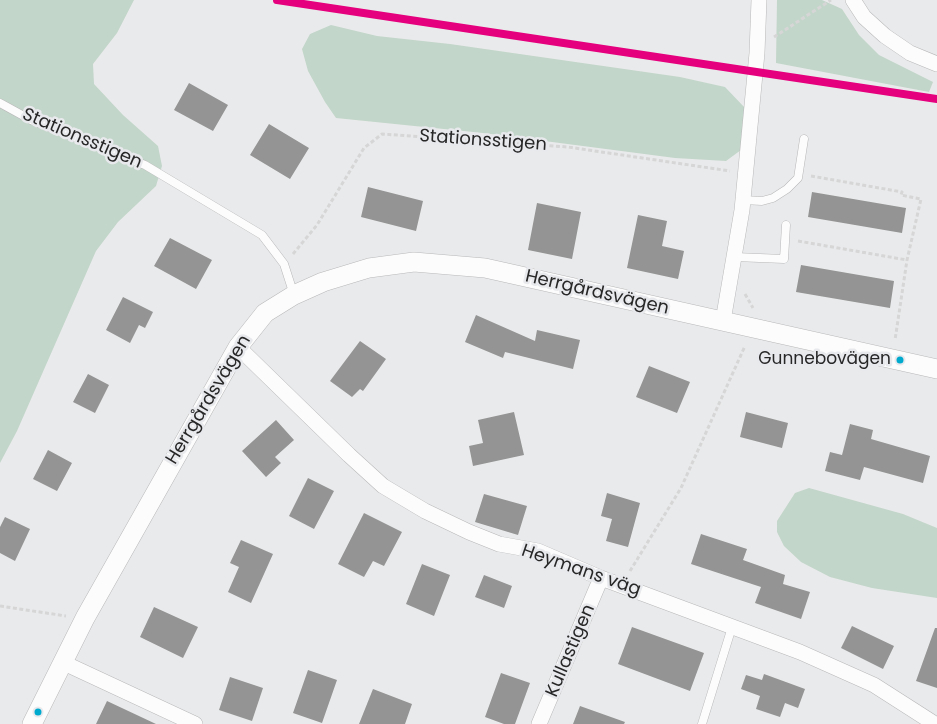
<!DOCTYPE html>
<html>
<head>
<meta charset="utf-8">
<style>
	body { margin:0 }
	canvas { display:block; background:#e9eaeb }
</style>
</head>
<body>
<canvas width="937" height="724"></canvas>
<script>
const g = document.querySelector('canvas').getContext('2d');
g.lineJoin = 'round';
function fill(path, color) {
  g.fillStyle = color;
  g.fill(path, 'evenodd');
}
function toPath(rows) {
  const path = new Path2D();
  for (const r of rows) {
    path.moveTo(r[0], r[1]);
    for (let i = 2; i < r.length; i += 2) path.lineTo(r[i], r[i + 1]);
  }
  return path;
}
function trace(path, color, width, dash) {
  g.strokeStyle = color;
  g.lineWidth = width;
  g.lineCap = dash ? 'butt' : 'round';
  g.setLineDash(dash || []);
  g.stroke(path);
}
function drawText(font, color, halo, rows, align = 'center') {
  g.font = font + ' Poppins,sans-serif';
  g.lineWidth = 5;
  g.setLineDash([]);
  g.textBaseline = 'middle';
  g.strokeStyle = halo;
  g.fillStyle = color;
  for (const [text, x, y, turn = 0] of rows) {
    g.save();
    g.translate(x, y);
    g.rotate((+turn || 0) * Math.PI / 180);
    g.textAlign = isNaN(turn) ? turn : align;
    if (halo) g.strokeText(text, 0, 0);
    g.fillText(text, 0, 0);
    g.restore();
  }
}
const forest = toPath([
	[0,0,134,0,117,33,93,64,94,84,123,115,158,146,162,166,156,186,118,222,96,251,17,431,0,463],
	[777,0,822,0,842,9,859,35,879,55,933,82,929,92,776,63],
	[331,25,377,36,450,44,680,77,725,87,746,109,741,150,726,161,675,158,483,133,336,118,325,102,308,71,302,49,310,34],
	[809,488,903,514,937,528,937,598,872,588,830,577,801,562,784,546,777,532,777,521,795,493]
]);
const building = toPath([
	[189,83,228,105,213,131,174,110],
	[269,124,309,148,290,179,250,155],
	[368,187,423,201,416,231,361,217],
	[812,192,906,208,902,233,808,217],
	[537,203,581,212,572,259,528,250],
	[638,215,667,221,662,246,684,251,678,279,627,268],
	[170,238,212,260,196,289,154,266],
	[801,265,894,281,890,308,796,292],
	[123,297,153,312,145,328,139,325,130,343,106,330],
	[476,315,535,341,537,330,580,340,573,369,505,352,503,358,465,342],
	[360,341,386,359,363,391,360,389,352,397,330,381],
	[649,366,690,382,677,413,636,397],
	[88,374,109,385,95,413,73,402],
	[514,412,524,455,473,466,469,446,483,443,478,420],
	[746,412,788,423,782,448,740,437],
	[276,420,294,440,275,457,281,463,266,477,242,451],
	[850,424,873,430,871,439,930,456,923,483,864,467,860,480,825,471,830,452,842,455],
	[48,450,72,463,57,491,33,479],
	[308,478,334,491,314,529,289,516],
	[607,493,640,503,628,547,606,541,612,519,601,516],
	[484,494,527,506,518,535,475,522],
	[364,513,402,532,384,566,373,561,364,577,338,564],
	[5,517,30,529,15,561,0,553,0,527],
	[701,534,747,549,743,560,785,575,783,584,810,592,801,619,755,603,761,587,691,564],
	[241,540,273,554,251,603,228,592,239,567,230,563],
	[422,564,450,575,434,616,406,604],
	[484,575,512,586,504,608,475,597],
	[154,607,198,627,183,658,140,637],
	[852,626,894,646,883,669,841,648],
	[632,627,704,653,690,691,618,664],
	[935,628,937,628,937,688,916,681],
	[308,670,337,680,322,723,293,713],
	[501,673,530,683,515,724,504,724,485,717],
	[764,674,805,689,798,708,785,703,780,717,756,709,760,696,741,689,746,675,762,680],
	[230,677,263,688,252,721,219,710],
	[373,689,412,704,405,724,359,724],
	[107,701,156,724,96,724],
	[580,706,625,722,624,724,573,724]
]);
const path = toPath([
	[774,37,831,0],
	[811,176,902,192,901,195,921,199,907,260,895,340],
	[798,241,907,260],
	[293,254,317,225,364,148,382,134,568,147,730,171],
	[745,294,753,308],
	[630,571,681,488,745,346],
	[0,606,66,616]
]);
const service = toPath([
	[0,103,31,120,145,165,262,235,284,264,294,295],
	[743,200,762,201,773,198,787,189,798,178,804,139],
	[735,257,784,259,786,225],
	[702,724,732,627]
]);
const minor = toPath([
	[853,0,864,17,885,36,910,53,937,64],
	[723,321,742,210,757,53,759,0],
	[238,347,349,455,383,486,425,511,469,532,499,544,538,551,601,578,800,652,874,685,935,724],
	[64,663,195,724],
	[539,724,601,578]
]);
const tertiary = toPath([
	[32,724,85,618,238,347,265,313,294,295,323,282,369,268,414,262,485,268,937,369]
]);
const rail1 = toPath([
	[277,0,937,99]
]);
const markers = [
	[900,360,4.5,"#00a9ce"],
	[38,712,4.5,"#00a9ce"]
];
const busNames = [
	["Gunnebovägen",891,360]
];
const streetNames = [
	["Stationsstigen",82,139,23],
	["Stationsstigen",483,141,4],
	["Herrgårdsvägen",597,293,13],
	["Herrgårdsvägen",209,400,-59],
	["Heymans väg",581,571,19],
	["Kullastigen",571,651,-67]
];
fill(forest, '#c3d6ca');
fill(building, '#949494');
trace(service, '#b8b8ba', 9);
trace(minor, '#b8b8ba', 16);
trace(tertiary, '#b8b8ba', 20);
trace(path, '#d6d6d7', 3, [4, 2.5]);
trace(service, '#fcfcfc', 8);
trace(minor, '#fcfcfc', 15);
trace(tertiary, '#fcfcfc', 19);
trace(rail1, '#e5007d', 8);
for (const [x, y, r, color] of markers) {
  const dot = new Path2D();
  dot.arc(x, y, r, 0, 2 * Math.PI);
  g.fillStyle = color;
  g.fill(dot);
  trace(dot, '#e8e9ec', 2);
}
drawText('17px', '#272728', '#e8e9ec', busNames, 'right');
drawText('18px', '#272728', '#e8e9ec', streetNames);
</script>
</body>
</html>
